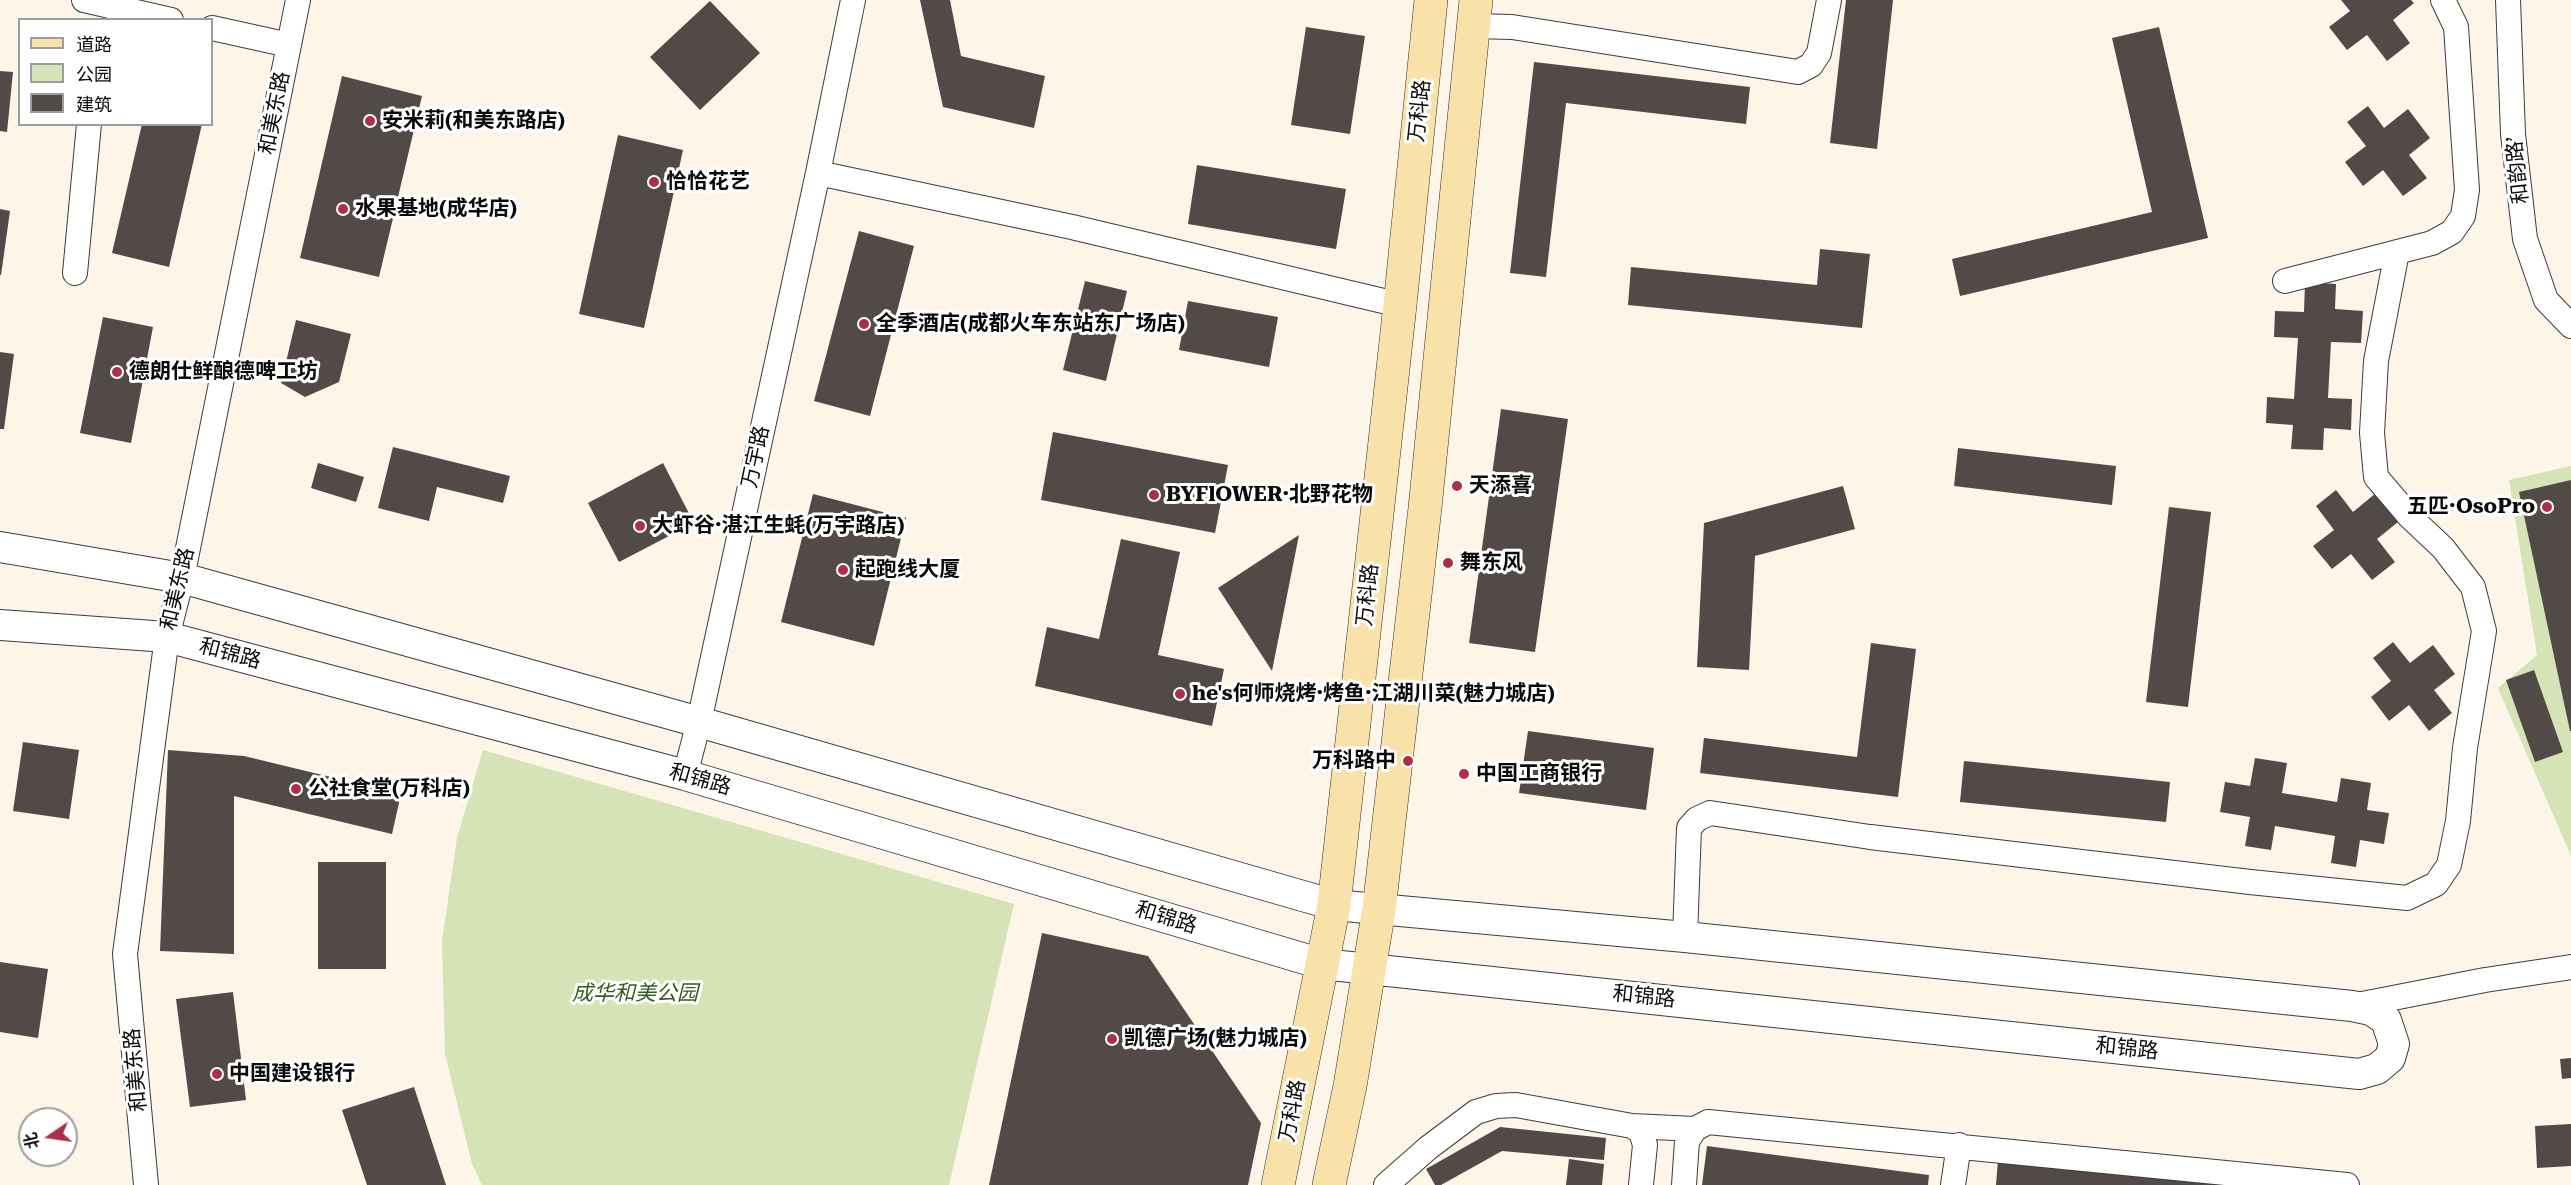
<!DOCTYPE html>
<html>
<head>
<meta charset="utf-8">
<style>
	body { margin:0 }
	#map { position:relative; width:2571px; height:1185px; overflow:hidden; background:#fdf6e8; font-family:"Roboto Serif","Noto Sans SC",serif }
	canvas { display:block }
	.legend { position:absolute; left:18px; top:18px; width:195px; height:108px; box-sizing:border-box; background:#fff; border:2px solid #9d9d9d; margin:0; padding:8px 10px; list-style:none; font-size:18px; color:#0a0a0a }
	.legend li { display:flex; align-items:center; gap:12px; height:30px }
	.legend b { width:30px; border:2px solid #9d9d9d }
	.north { position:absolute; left:18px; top:1107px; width:60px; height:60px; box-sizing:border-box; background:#fff; border:2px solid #9d9d9d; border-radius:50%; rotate:257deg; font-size:16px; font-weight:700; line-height:24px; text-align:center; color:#0a0a0a }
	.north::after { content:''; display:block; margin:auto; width:21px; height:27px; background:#ac2f4a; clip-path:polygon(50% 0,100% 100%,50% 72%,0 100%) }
</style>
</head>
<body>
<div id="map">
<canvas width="2571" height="1185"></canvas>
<ul class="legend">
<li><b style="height:8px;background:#f8e2a9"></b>道路</li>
<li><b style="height:16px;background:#d5e3b6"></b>公园</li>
<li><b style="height:16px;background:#514a47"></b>建筑</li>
</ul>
<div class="north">北</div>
</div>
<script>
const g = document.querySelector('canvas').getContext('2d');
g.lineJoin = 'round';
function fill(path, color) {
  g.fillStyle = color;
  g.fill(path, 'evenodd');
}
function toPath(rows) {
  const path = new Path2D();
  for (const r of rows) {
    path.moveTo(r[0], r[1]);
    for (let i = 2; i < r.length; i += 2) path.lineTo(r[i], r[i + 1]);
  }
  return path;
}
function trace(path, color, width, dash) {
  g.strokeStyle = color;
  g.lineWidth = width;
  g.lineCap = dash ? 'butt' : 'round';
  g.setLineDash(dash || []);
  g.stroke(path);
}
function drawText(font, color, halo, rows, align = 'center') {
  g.font = font + ' "Roboto Serif","Noto Sans SC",serif';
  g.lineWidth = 6;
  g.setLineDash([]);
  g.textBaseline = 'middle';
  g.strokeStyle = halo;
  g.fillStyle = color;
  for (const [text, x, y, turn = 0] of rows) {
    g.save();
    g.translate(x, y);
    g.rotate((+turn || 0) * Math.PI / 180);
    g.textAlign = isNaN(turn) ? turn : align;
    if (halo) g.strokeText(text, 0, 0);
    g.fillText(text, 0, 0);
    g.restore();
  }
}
const green = toPath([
	[2571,466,2571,856,2498,688,2537,655,2509,480],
	[483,750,1014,904,949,1185,482,1185,472,1164,445,1054,442,941,457,838]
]);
const building = toPath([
	[920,0,950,0,961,56,1045,76,1034,128,943,107],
	[1846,0,1893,0,1877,149,1830,143],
	[2341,0,2411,0,2414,3,2393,20,2410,43,2387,61,2367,35,2347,50,2329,27,2350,11],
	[710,1,760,53,700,110,650,57],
	[1306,27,1365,36,1350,134,1291,125],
	[2159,27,2208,238,1960,296,1952,259,2152,212,2112,38],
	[1534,62,1750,87,1746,124,1566,103,1546,277,1510,273],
	[0,71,13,72,7,132,0,131],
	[342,76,422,96,379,277,300,258],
	[2368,106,2384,128,2408,109,2430,138,2409,155,2427,178,2403,196,2383,170,2363,186,2345,162,2366,146,2347,122],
	[142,124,202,124,169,267,112,253],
	[618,135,683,150,644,328,579,314],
	[1197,165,1346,189,1336,249,1188,224],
	[0,209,10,211,1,275,0,275],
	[859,231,914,246,870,416,814,401],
	[1820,249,1870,254,1862,328,1628,305,1631,267,1817,285],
	[1085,281,1127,291,1106,381,1063,370],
	[2305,282,2336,284,2335,309,2363,311,2361,343,2331,342,2328,398,2352,399,2351,430,2324,428,2323,450,2291,449,2293,425,2266,423,2267,397,2294,399,2298,338,2274,337,2275,311,2304,312],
	[1188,301,1278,317,1269,367,1179,350],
	[103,317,153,327,131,443,80,433],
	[296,320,351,334,339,382,305,397,281,383],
	[0,352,14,354,4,429,0,429],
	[1501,409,1568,419,1535,652,1469,643],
	[1053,432,1228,465,1215,533,1041,500],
	[393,447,510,476,503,503,437,487,429,521,378,508],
	[1958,448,2116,466,2112,505,1954,486],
	[318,463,364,477,356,502,311,488],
	[663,463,694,523,619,562,588,503],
	[2571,480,2571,731,2570,731,2519,492],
	[1843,486,1855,529,1755,556,1749,670,1697,667,1704,523],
	[2336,490,2353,512,2376,493,2398,522,2377,539,2395,562,2372,580,2351,554,2332,569,2313,546,2334,530,2316,506],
	[813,494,906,518,874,646,781,622],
	[2169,507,2211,512,2188,707,2146,702],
	[1299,535,1272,671,1218,588],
	[1121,539,1180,552,1158,655,1224,669,1212,726,1035,686,1047,627,1099,639],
	[2393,642,2410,663,2433,645,2455,674,2434,690,2452,713,2429,731,2409,705,2389,721,2371,697,2391,681,2373,658],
	[1871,643,1916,649,1898,797,1700,773,1704,738,1857,757],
	[2534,670,2563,752,2535,762,2506,680],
	[1528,731,1654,748,1646,810,1519,793],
	[23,742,79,750,69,819,13,811],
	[168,750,244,756,401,794,392,834,234,796,234,954,160,951],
	[2255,758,2287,763,2282,793,2337,802,2341,778,2371,783,2367,810,2389,813,2384,844,2360,840,2356,867,2331,863,2335,836,2275,826,2271,850,2245,846,2250,817,2220,812,2225,782,2250,786],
	[1964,761,2170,782,2166,822,1960,802],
	[318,862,386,862,386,969,318,969],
	[1042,933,1148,956,1261,1123,1248,1185,989,1185],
	[0,962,48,969,38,1038,0,1032],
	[233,992,246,1100,190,1107,176,999],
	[2571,1058,2571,1078,2562,1079,2560,1059],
	[414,1087,446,1185,367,1185,342,1110],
	[2571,1124,2571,1166,2537,1168,2535,1126],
	[1500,1127,1606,1138,1604,1160,1502,1151,1441,1185,1435,1185,1426,1169],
	[1707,1146,1929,1175,1928,1185,1702,1185],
	[1569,1159,1604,1164,1602,1185,1566,1185],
	[1998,1160,2247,1185,1996,1185]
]);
const minor = toPath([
	[84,0,171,20],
	[2508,0,2513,134,2525,239,2546,300,2571,326],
	[1474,26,1512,27,1798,72,1811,65,1819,53,1829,0],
	[212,28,289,45],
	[818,173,1072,227,1400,305],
	[75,273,89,124],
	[2285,281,2432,243,2452,232,2463,216,2467,190,2456,27,2443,0],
	[685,775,699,722,818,173,853,0],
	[1685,937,1689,828,1697,819,1710,813,1870,837,2250,882,2407,898,2436,884,2449,865,2458,821,2465,748,2484,631,2473,587,2443,548,2410,517,2376,477,2372,433,2376,361,2397,252],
	[2352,1006,2485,980,2571,967],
	[1632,1126,1641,1132,1645,1145,1641,1185],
	[146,1185,125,954,167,637,182,578,298,0],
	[1386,1185,1428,1148,1476,1112,1496,1106,1516,1105,1632,1126,1695,1129],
	[1684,1185,1687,1141,1695,1129,1708,1122,2347,1185],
	[1953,1185,1959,1145]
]);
const tertiary = toPath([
	[0,547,182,578,699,722,1334,905,1685,937,2352,1006,2371,1010,2386,1020,2394,1044,2390,1058,2377,1069,2359,1074,1322,964,685,775,167,637,0,625]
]);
const secondary = toPath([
	[1278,1185,1334,905,1400,305,1431,0],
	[1329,1185,1350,1086,1379,909,1425,508,1476,0]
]);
const markers = [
	[370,121,6,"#ac2f4a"],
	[654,182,6,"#ac2f4a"],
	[343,209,6,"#ac2f4a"],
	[864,324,6,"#ac2f4a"],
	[117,372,6,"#ac2f4a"],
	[1457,486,6,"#ac2f4a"],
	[1154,495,6,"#ac2f4a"],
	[2547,507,6,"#ac2f4a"],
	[640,526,6,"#ac2f4a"],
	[1448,563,6,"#ac2f4a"],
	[843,570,6,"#ac2f4a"],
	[1180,694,6,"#ac2f4a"],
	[1408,761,6,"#ac2f4a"],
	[1464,774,6,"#ac2f4a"],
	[296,789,6,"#ac2f4a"],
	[1112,1039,6,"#ac2f4a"],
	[217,1074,6,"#ac2f4a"]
];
const streetNames = [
	["万科路",1420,111,-84],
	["和美东路",275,113,-79],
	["和韵路’",2518,170,-96],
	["万宇路",756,457,-78],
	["和美东路",178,589,-77],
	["万科路",1368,595,-84],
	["和锦路",230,654,15],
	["和锦路",700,780,16],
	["和锦路",1166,918,17],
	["和锦路",1644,997,6],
	["和锦路",2127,1049,6],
	["和美东路",136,1070,-95],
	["万科路",1293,1111,-79]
];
const poiNames = [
	["安米莉(和美东路店)",382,121],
	["恰恰花艺",666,182],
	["水果基地(成华店)",355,209],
	["全季酒店(成都火车东站东广场店)",876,324],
	["德朗仕鲜酿德啤工坊",129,372],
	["天添喜",1469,486],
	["BYFlOWER·北野花物",1166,495],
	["五匹·OsoPro",2535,507,"right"],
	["大虾谷·湛江生蚝(万宇路店)",652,526],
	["舞东风",1460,563],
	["起跑线大厦",855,570],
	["he's何师烧烤·烤鱼·江湖川菜(魅力城店)",1192,694],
	["万科路中",1396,761,"right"],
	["中国工商银行",1476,774],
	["公社食堂(万科店)",308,789],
	["凯德广场(魅力城店)",1124,1039],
	["中国建设银行",229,1074]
];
const parkNames = [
	["成华和美公园",635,994]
];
fill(green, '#d5e3b6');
fill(building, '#514a47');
trace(minor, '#3d3d3d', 26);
trace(tertiary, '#3d3d3d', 32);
trace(secondary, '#2c2c2c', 34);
trace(minor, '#fff', 24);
trace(tertiary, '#fff', 30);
trace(secondary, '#f8e2a9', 33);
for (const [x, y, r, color] of markers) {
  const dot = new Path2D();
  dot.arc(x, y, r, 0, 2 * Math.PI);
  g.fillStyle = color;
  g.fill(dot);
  trace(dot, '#fff', 2);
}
drawText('21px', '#0a0a0a', '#fff', streetNames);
drawText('bold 21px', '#0a0a0a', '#fff', poiNames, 'left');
drawText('italic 21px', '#365b21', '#fff', parkNames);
</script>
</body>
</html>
